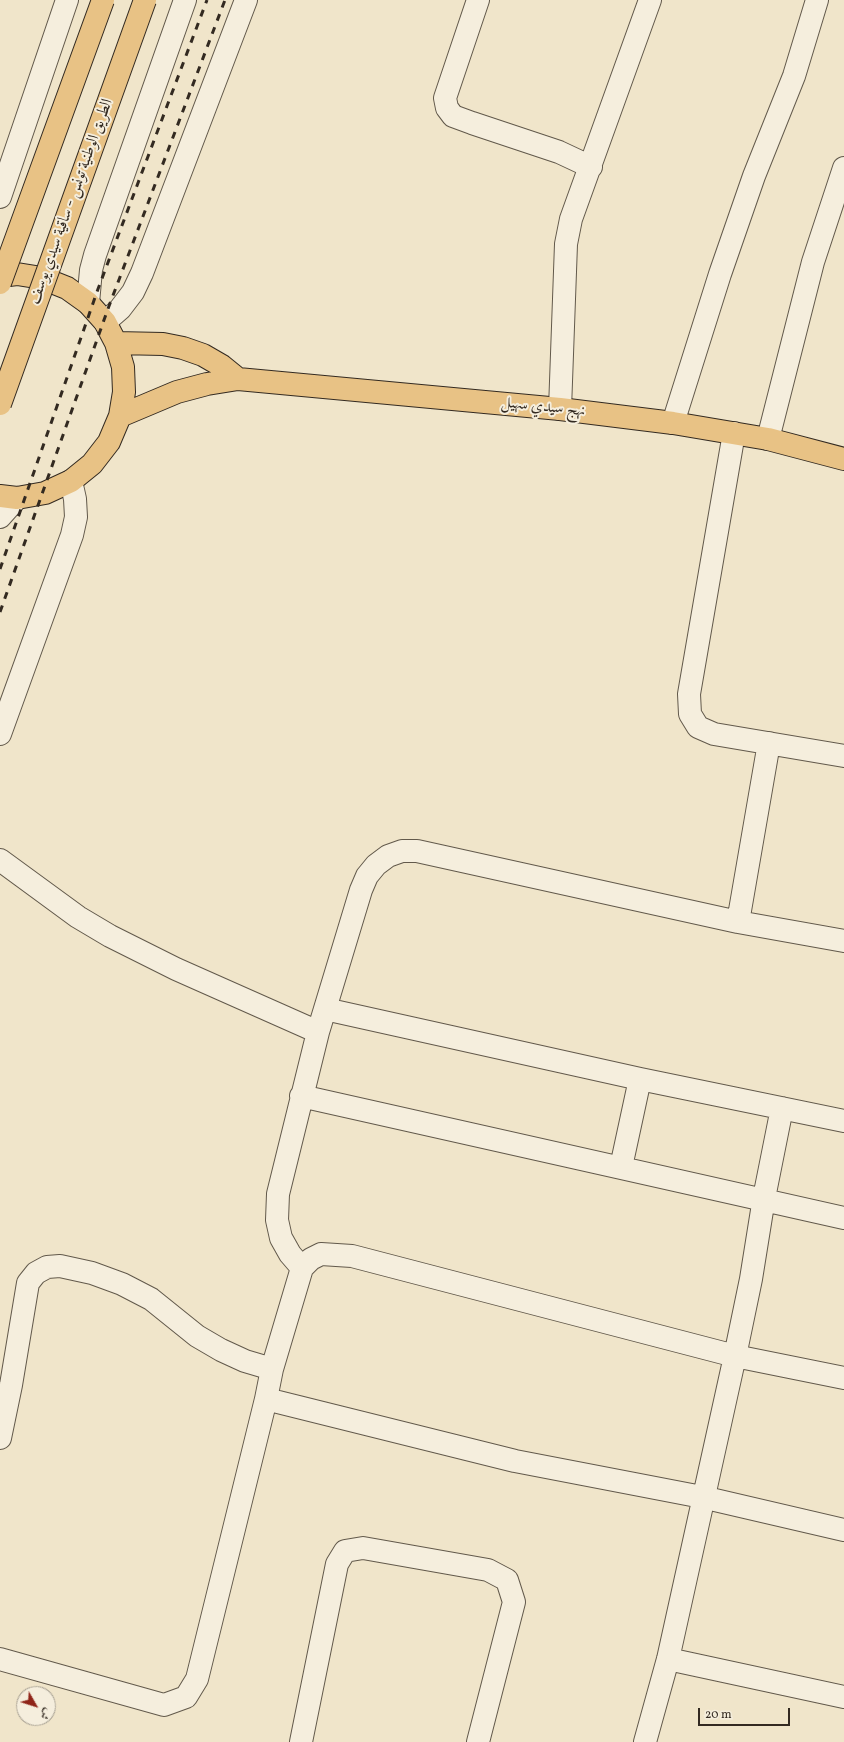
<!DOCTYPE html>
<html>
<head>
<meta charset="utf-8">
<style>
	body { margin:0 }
	#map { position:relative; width:844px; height:1742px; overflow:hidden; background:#f0e5ca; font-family:Vollkorn,Amiri,serif }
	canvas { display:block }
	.north { position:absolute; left:16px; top:1686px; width:40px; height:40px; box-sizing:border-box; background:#f5eedd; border:1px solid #a7a092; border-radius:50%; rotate:129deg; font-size:11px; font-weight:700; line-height:16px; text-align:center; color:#332a21 }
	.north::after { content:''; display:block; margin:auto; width:14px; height:18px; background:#8f2418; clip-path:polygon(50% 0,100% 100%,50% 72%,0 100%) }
	.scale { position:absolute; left:698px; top:1708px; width:92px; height:18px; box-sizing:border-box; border:2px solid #332a21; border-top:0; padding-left:5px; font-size:12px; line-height:14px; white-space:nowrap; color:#332a21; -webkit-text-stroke:3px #f5eedd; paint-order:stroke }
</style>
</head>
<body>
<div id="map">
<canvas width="844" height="1742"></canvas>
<div class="north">ش</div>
<div class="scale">20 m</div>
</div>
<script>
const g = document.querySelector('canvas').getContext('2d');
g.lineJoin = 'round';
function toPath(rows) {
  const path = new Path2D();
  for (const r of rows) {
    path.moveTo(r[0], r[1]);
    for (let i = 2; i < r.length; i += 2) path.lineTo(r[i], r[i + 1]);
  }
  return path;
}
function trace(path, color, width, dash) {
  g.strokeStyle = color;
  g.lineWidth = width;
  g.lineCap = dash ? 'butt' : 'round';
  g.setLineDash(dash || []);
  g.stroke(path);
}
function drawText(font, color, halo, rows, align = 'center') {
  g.font = font + ' Vollkorn,Amiri,serif';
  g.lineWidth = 4;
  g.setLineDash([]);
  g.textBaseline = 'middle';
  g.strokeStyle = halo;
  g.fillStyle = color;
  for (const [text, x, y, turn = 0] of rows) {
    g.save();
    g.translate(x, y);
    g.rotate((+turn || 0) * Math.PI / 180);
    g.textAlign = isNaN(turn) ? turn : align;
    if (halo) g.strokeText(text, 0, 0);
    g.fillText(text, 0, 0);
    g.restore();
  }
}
const minor = toPath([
	[478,0,445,98,447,108,453,116,472,123,559,152,591,167],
	[0,197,67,0],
	[88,303,91,270,95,255,185,0],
	[105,322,120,309,133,292,142,273,246,0],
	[560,409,566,244,571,219,650,0],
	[673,423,720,274,754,176,794,76,817,0],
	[734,433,689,694,690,714,698,727,714,734,844,756],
	[768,439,813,262,844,168],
	[0,517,17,498],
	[0,734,72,535,76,517,75,499,71,481],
	[0,860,78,917,110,936,176,969,318,1032],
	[738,922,769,743],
	[325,1009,640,1079,844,1121],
	[301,1096,844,1218],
	[621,1167,640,1079],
	[302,1268,290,1254,281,1238,277,1220,278,1194,318,1032,361,890,367,876,376,865,388,856,402,851,417,851,738,922,844,941],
	[266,1399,515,1461,702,1497,844,1530],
	[0,1438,11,1385,28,1283,36,1273,47,1267,60,1266,92,1273,122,1284,151,1299,197,1336,221,1350,245,1361,272,1369],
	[0,1659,164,1705,186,1697,197,1679,266,1399,272,1369,302,1268,311,1259,321,1254,352,1256,735,1356,844,1378],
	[668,1659,844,1697],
	[301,1742,337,1564,345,1551,363,1548,488,1570,507,1580,514,1602,478,1742],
	[645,1742,668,1659,735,1356,751,1279,764,1198,782,1108]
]);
const major = toPath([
	[0,276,17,274,42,278,67,288,88,303,105,322,116,343,123,367,124,392,120,416,109,442,92,464,71,481,45,493,17,498,0,496],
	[116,343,163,344,183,348,203,355,222,366,238,379],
	[120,416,177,392,207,384,238,379,560,409,673,423,768,439,844,459]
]);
const rail = toPath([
	[0,569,98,289,207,0],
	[0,612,109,306,225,0]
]);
const highwayBridge = toPath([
	[0,283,103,0],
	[0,404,145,0]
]);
const streetNames = [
	["الطريق الوطنية تونس - ساقية سيدي يوسف",72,202,-70],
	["نهج سيدي سهيل",543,408,6]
];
trace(minor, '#62594b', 24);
trace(major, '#332a21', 24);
trace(minor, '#f5eedd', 22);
trace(major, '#e8c285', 22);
trace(rail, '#332a21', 3, [7, 7]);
trace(highwayBridge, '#332a21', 24, []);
trace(highwayBridge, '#e8c285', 22);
drawText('16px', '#332a21', '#f5eedd', streetNames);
</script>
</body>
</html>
